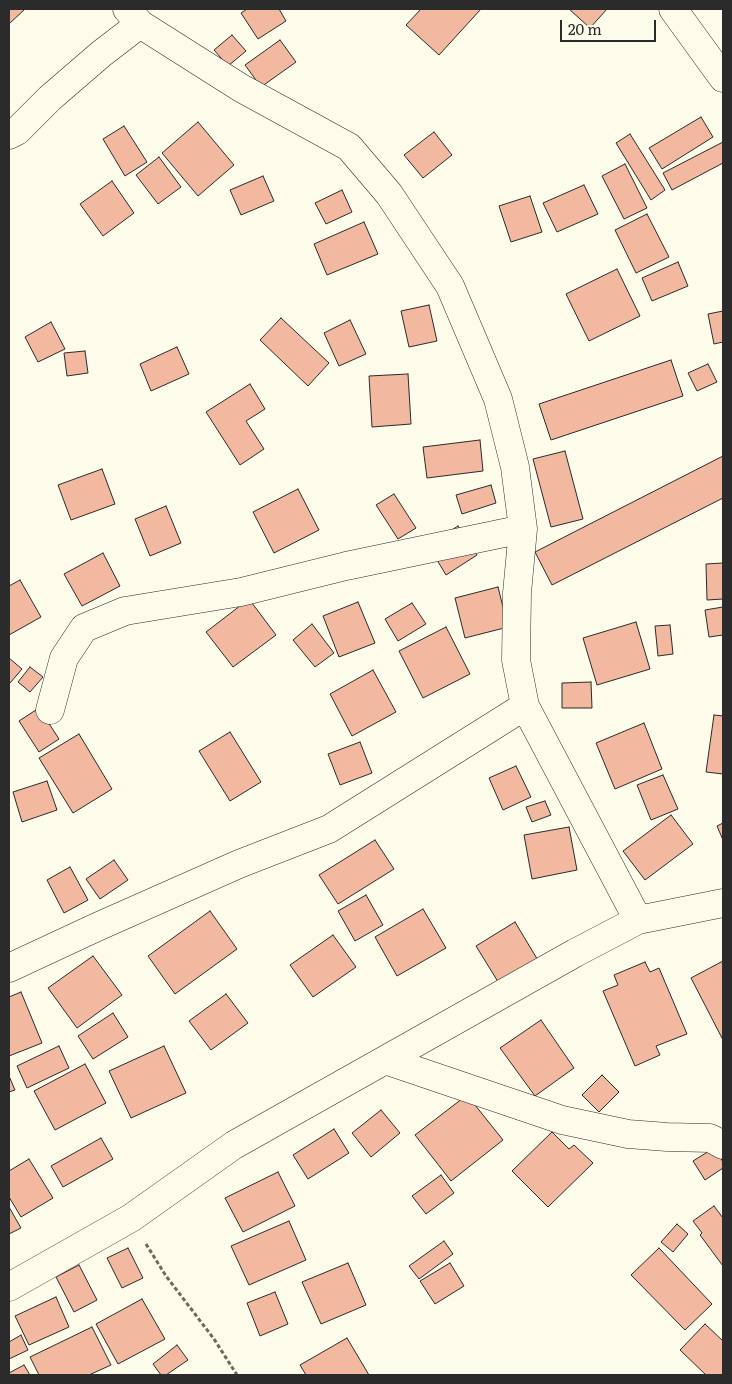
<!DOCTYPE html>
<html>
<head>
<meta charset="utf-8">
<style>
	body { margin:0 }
	#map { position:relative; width:732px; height:1384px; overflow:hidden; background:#fdfbea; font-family:Literata,serif }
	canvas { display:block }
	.frame { position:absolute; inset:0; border:10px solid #2b2b2b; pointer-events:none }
	.scale { position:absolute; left:560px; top:20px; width:96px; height:22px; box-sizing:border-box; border:2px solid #2b2b2b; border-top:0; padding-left:6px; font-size:15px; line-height:18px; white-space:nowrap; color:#2b2b2b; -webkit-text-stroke:4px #fdfbea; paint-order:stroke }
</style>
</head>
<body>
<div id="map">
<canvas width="732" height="1384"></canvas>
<div class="frame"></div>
<div class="scale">20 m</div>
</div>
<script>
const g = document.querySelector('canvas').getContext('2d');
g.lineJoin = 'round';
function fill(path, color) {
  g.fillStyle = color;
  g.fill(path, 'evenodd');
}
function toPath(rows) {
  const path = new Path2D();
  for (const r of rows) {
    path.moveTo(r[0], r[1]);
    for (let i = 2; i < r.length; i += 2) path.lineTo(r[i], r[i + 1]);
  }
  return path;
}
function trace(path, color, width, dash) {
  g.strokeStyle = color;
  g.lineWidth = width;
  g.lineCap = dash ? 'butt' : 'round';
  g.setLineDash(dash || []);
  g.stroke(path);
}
const building = toPath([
	[9,9,25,9,9,24,9,9],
	[247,9,279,9,286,21,258,39,241,13,247,9],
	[421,9,481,9,439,55,406,25,421,9],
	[569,9,607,9,590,28,569,9],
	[232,35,246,51,228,66,214,50,232,35],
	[280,40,296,62,261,87,245,65,280,40],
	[701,117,713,137,662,169,649,148,701,117],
	[198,122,234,165,198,196,162,153,198,122],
	[124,126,147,162,125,176,103,139,124,126],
	[434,132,452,155,423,178,404,155,434,132],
	[630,134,665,190,651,200,616,143,630,134],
	[723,142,723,163,672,190,663,173,723,142],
	[159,157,181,187,158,204,136,175,159,157],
	[625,164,647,208,624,219,602,176,625,164],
	[263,176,274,201,241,215,230,190,263,176],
	[112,181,134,213,103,236,80,204,112,181],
	[584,185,598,214,557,232,543,203,584,185],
	[342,190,352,212,326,224,315,203,342,190],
	[530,196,542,232,511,242,499,206,530,196],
	[647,214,669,257,636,273,615,230,647,214],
	[364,222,378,254,327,275,314,244,364,222],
	[678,262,688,286,652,301,642,278,678,262],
	[617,269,640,316,589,341,566,294,617,269],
	[429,305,437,341,409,347,401,311,429,305],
	[723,311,723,342,714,344,708,314,723,311],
	[281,318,329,363,308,386,260,340,281,318],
	[350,320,366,354,339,366,324,333,350,320],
	[51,322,65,349,38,362,25,337,51,322],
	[177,347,189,374,151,391,140,364,177,347],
	[85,351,88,373,67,376,64,353,85,351],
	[671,360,683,396,551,440,539,404,671,360],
	[708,364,717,382,697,391,688,373,708,364],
	[408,374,411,424,372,427,369,376,408,374],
	[250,384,265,409,246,421,264,449,240,465,206,412,250,384],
	[480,440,483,471,427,478,423,447,480,440],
	[565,451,583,519,551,527,533,459,565,451],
	[723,456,723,498,552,585,535,552,723,456],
	[102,469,115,504,71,520,58,485,102,469],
	[491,485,496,503,462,514,456,495,491,485],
	[298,489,319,530,274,553,253,512,298,489],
	[394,494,416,528,398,539,376,505,394,494],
	[166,506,181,543,150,556,135,519,166,506],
	[458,526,477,555,446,575,428,545,458,526],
	[103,553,120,586,82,606,64,574,103,553],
	[723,563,723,599,707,600,706,564,723,563],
	[20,580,41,617,9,635,9,586,20,580],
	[498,587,508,627,465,638,455,598,498,587],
	[249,599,276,635,233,667,206,632,249,599],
	[358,602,375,643,339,657,323,616,358,602],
	[412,603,426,624,398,641,385,619,412,603],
	[723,607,723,635,709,637,705,610,723,607],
	[636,622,650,669,597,685,583,638,636,622],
	[312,624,334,653,315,667,293,640,312,624],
	[670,625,673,654,658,656,655,626,670,625],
	[446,627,470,674,423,698,399,651,446,627],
	[9,658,22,669,10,683,9,682,9,658],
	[30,667,43,677,30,692,18,682,30,667],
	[373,670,396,712,352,736,330,694,373,670],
	[591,682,592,708,562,708,562,683,591,682],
	[39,708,59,739,39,752,19,721,39,708],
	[714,715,723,716,723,774,706,772,714,715],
	[644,723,662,769,615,789,596,743,644,723],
	[230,732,261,782,230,801,199,751,230,732],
	[79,734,112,789,73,813,39,758,79,734],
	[360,742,372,773,340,785,328,754,360,742],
	[516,766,531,797,503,810,489,778,516,766],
	[663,775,678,809,651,820,637,785,663,775],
	[47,781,57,810,22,822,13,792,47,781],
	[545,801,551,815,532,822,526,807,545,801],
	[671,815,693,844,645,880,623,851,671,815],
	[723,823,723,840,717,826,723,823],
	[569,827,577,870,532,879,524,835,569,827],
	[375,840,394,869,338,904,319,875,375,840],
	[114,860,128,880,100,899,86,879,114,860],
	[70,867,88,900,64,913,47,880,70,867],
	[366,895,383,925,355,941,338,911,366,895],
	[423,909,446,948,397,976,375,937,423,909],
	[210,911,237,949,175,994,148,956,210,911],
	[515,922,539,962,500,985,476,946,515,922],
	[333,935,356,967,313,997,290,965,333,935],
	[93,956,122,995,77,1028,48,988,93,956],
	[723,961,723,1040,691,978,723,961],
	[645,962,650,972,659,968,687,1034,656,1046,660,1055,635,1066,603,991,618,985,614,975,645,962],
	[21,992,42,1043,9,1056,9,997,21,992],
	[226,994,248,1023,211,1050,189,1021,226,994],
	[113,1013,128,1037,93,1059,78,1036,113,1013],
	[541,1020,574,1068,535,1096,500,1048,541,1020],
	[59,1046,69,1068,27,1088,17,1066,59,1046],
	[164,1046,186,1093,131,1118,109,1071,164,1046],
	[85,1064,106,1103,55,1130,34,1091,85,1064],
	[602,1075,619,1092,599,1112,582,1095,602,1075],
	[9,1076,15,1090,9,1092,9,1076],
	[467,1095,503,1140,451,1181,415,1135,467,1095],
	[381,1110,400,1133,371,1157,352,1133,381,1110],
	[334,1129,349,1153,308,1179,293,1155,334,1129],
	[552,1132,569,1149,574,1145,593,1163,548,1207,512,1171,552,1132],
	[101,1138,113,1159,63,1187,51,1166,101,1138],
	[714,1148,723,1162,723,1168,705,1180,693,1161,714,1148],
	[29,1159,53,1198,21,1217,9,1197,9,1171,29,1159],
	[278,1172,295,1206,243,1232,225,1198,278,1172],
	[441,1175,454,1193,426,1214,412,1196,441,1175],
	[714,1206,723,1218,723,1266,700,1235,702,1233,693,1221,714,1206],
	[9,1207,21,1228,9,1234,9,1207],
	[289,1221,306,1260,249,1285,231,1246,289,1221],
	[677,1224,688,1234,673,1252,661,1242,677,1224],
	[444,1241,453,1254,419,1279,409,1266,444,1241],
	[128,1248,143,1278,122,1288,107,1258,128,1248],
	[659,1248,712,1304,685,1330,631,1275,659,1248],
	[348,1263,366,1305,321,1324,302,1282,348,1263],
	[450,1263,464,1286,435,1304,420,1281,450,1263],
	[79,1265,97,1300,74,1312,56,1277,79,1265],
	[275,1292,288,1324,260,1336,247,1303,275,1292],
	[56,1297,69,1327,29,1345,15,1316,56,1297],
	[142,1299,165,1339,118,1364,96,1324,142,1299],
	[705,1324,723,1341,723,1375,706,1375,680,1350,705,1324],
	[92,1327,111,1365,89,1375,39,1375,30,1357,92,1327],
	[21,1335,28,1350,9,1359,9,1342,21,1335],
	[347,1338,369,1375,306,1375,300,1365,347,1338],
	[177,1345,188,1360,166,1375,161,1375,153,1364,177,1345],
	[24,1365,30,1375,9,1375,9,1373,24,1365]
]);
const path = toPath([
	[146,1244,166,1276,214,1339,237,1375]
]);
const minor = toPath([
	[127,9,140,24,241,88,349,147,389,194,450,286,498,399,515,467,523,529,517,593,516,660,525,706,638,920],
	[673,9,723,78],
	[9,135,17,131,50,98,101,54,140,24],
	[50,710,64,658,84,628,125,611,241,592,346,566,523,529],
	[9,968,97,927,239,864,329,829,525,706],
	[385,1060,562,1120,628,1134,667,1137,710,1138,723,1145],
	[9,1287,131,1218,234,1145,575,953,638,920,723,903]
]);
fill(building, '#f2b8a0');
trace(building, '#2b2b2b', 1);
trace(minor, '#2b2b2b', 29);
trace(path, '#6a6964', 3, [4, 2.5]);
trace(minor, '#fdfbea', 28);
</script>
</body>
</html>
